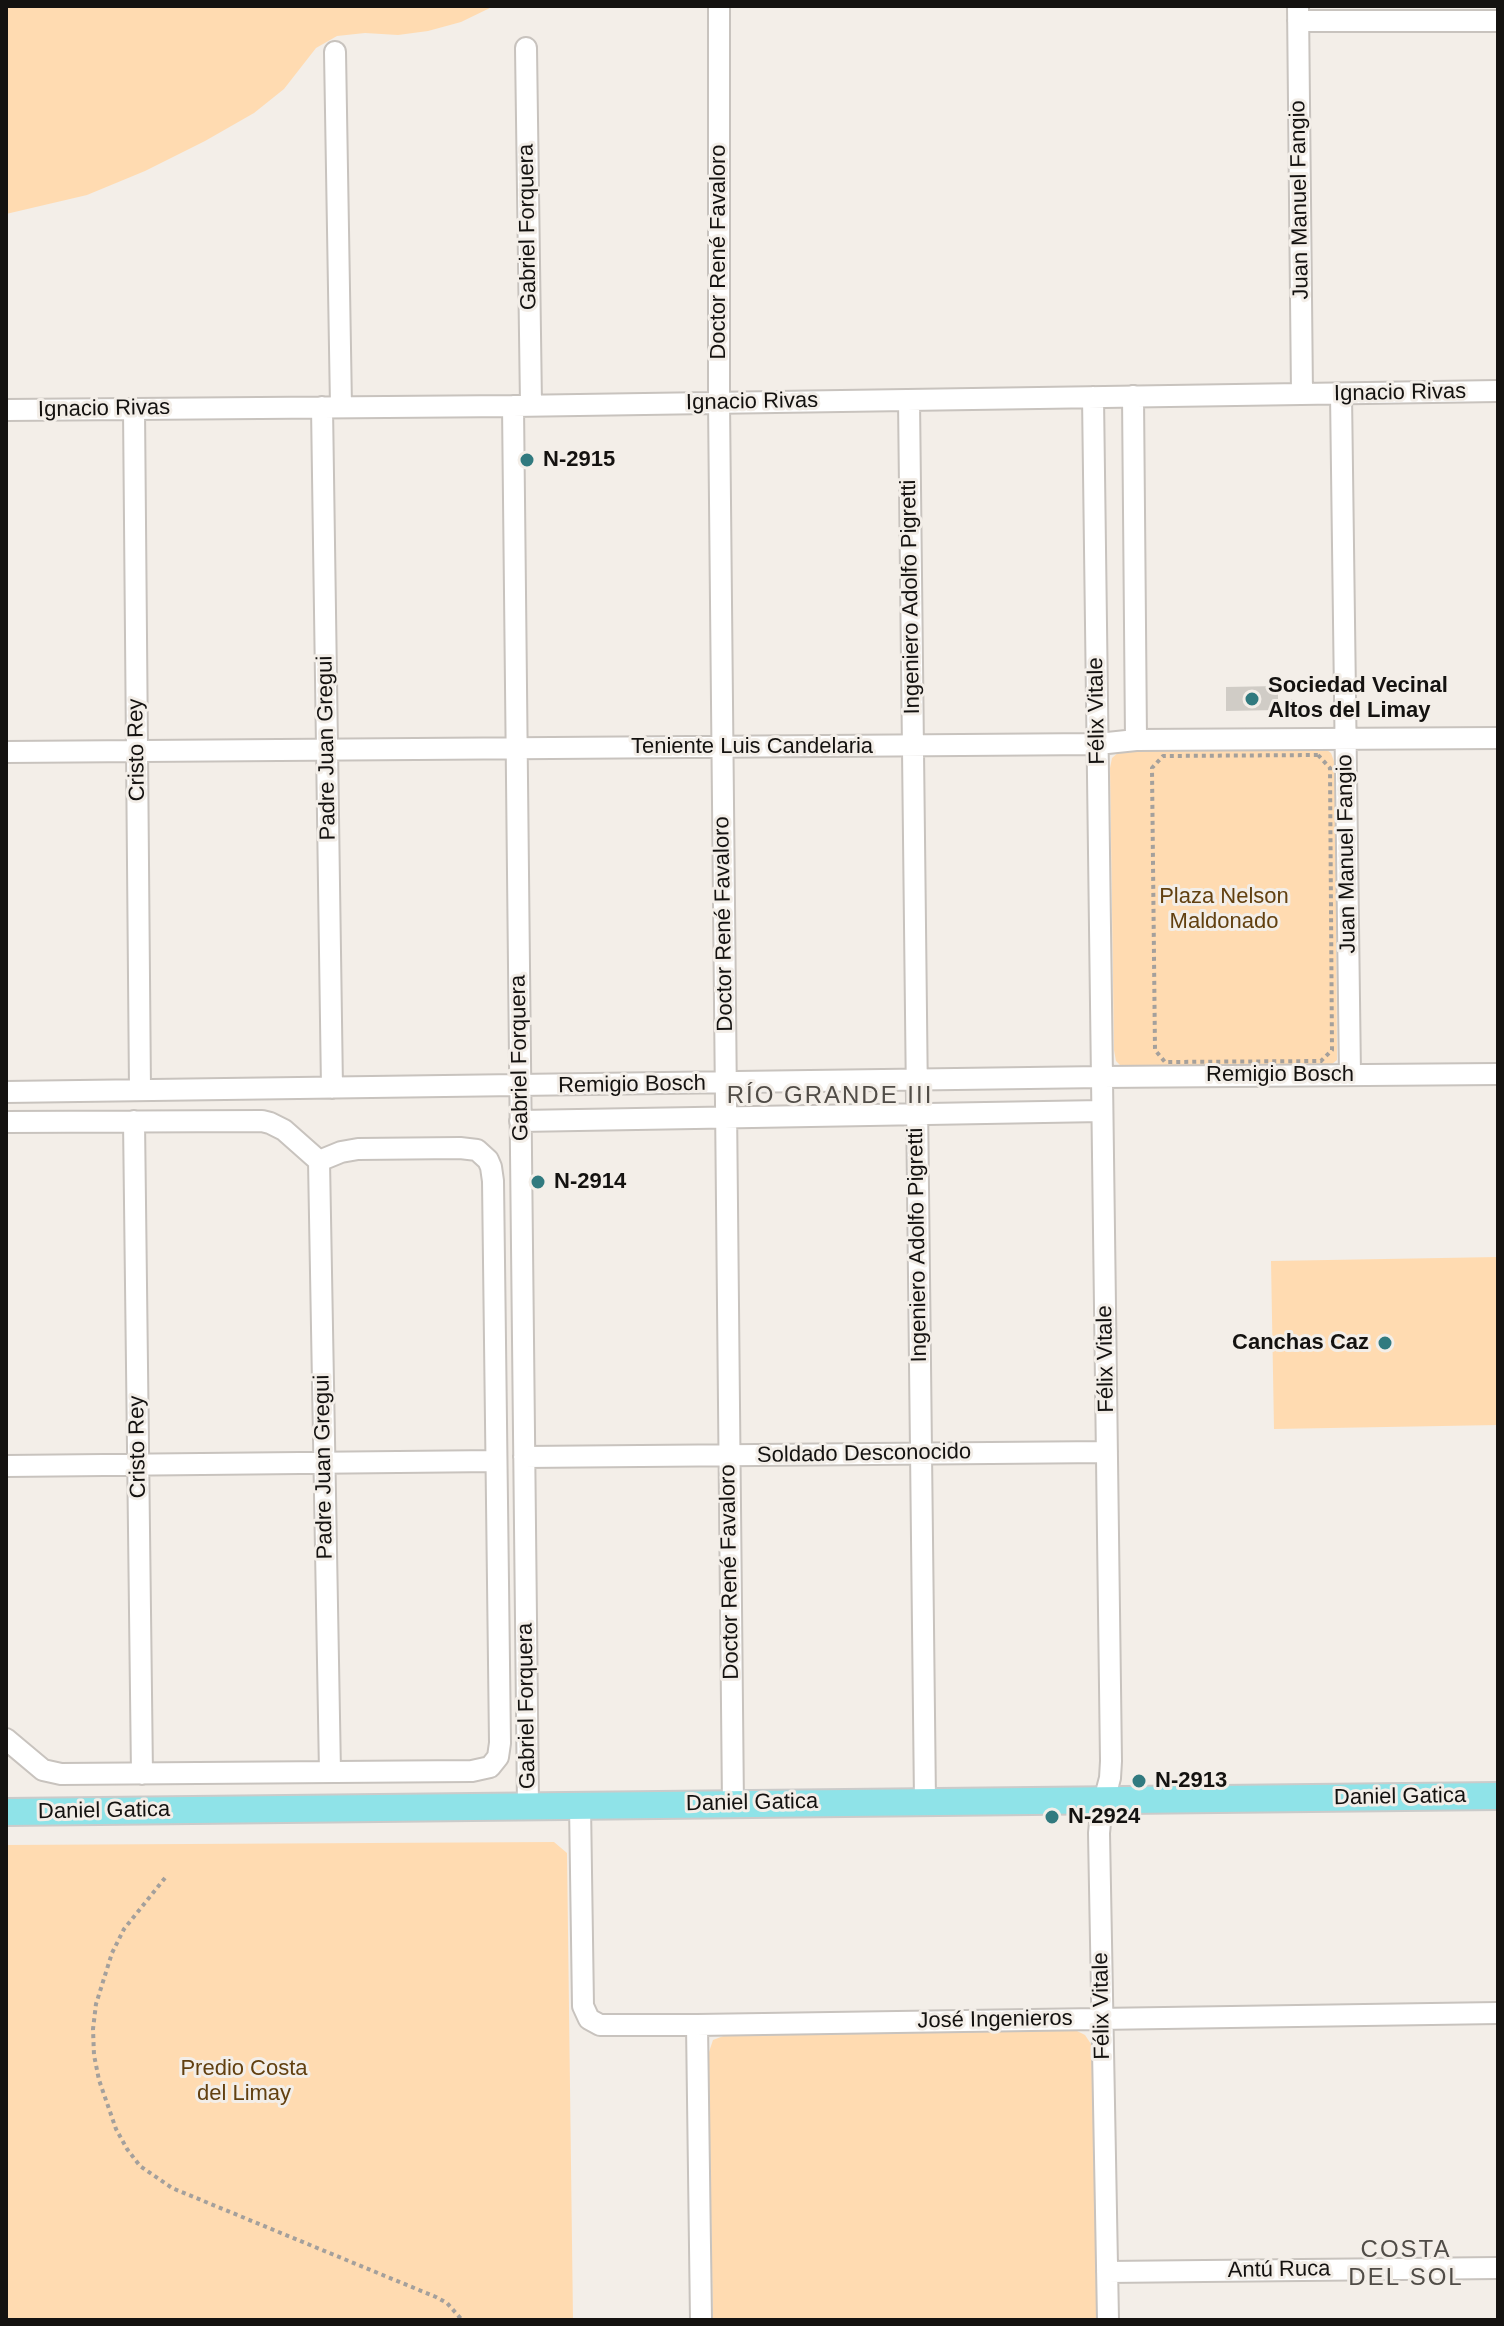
<!DOCTYPE html>
<html>
<head>
<meta charset="utf-8">
<style>
	body { margin:0 }
	#map { position:relative; width:1504px; height:2326px; overflow:hidden; background:#f3eee8; font-family:Helvetica,sans-serif }
	canvas { display:block }
	.frame { position:absolute; inset:0; border:8px solid #141210; pointer-events:none }
</style>
</head>
<body>
<div id="map">
<canvas width="1504" height="2326"></canvas>
<div class="frame"></div>
</div>
<script>
const g = document.querySelector('canvas').getContext('2d');
g.lineJoin = 'round';
function fill(path, color) {
  g.fillStyle = color;
  g.fill(path, 'evenodd');
}
function toPath(rows) {
  const path = new Path2D();
  for (const r of rows) {
    path.moveTo(r[0], r[1]);
    for (let i = 2; i < r.length; i += 2) path.lineTo(r[i], r[i + 1]);
  }
  return path;
}
function trace(path, color, width, dash) {
  g.strokeStyle = color;
  g.lineWidth = width;
  g.lineCap = dash ? 'butt' : 'round';
  g.setLineDash(dash || []);
  g.stroke(path);
}
function drawText(font, color, halo, rows, align = 'center') {
  g.font = font + ' Helvetica,sans-serif';
  g.lineWidth = 6;
  g.setLineDash([]);
  g.textBaseline = 'middle';
  g.strokeStyle = halo;
  g.fillStyle = color;
  for (const [text, x, y, turn = 0] of rows) {
    g.save();
    g.translate(x, y);
    g.rotate((+turn || 0) * Math.PI / 180);
    g.textAlign = isNaN(turn) ? turn : align;
    if (halo) g.strokeText(text, 0, 0);
    g.fillText(text, 0, 0);
    g.restore();
  }
}
const green = toPath([
	[6,6,494,6,461,22,428,31,398,35,365,33,337,36,316,48,284,89,254,113,205,141,145,171,87,195,6,214],
	[1324,748,1331,753,1335,764,1337,1060,1331,1065,1321,1066,1133,1068,1120,1065,1116,1061,1114,1050,1110,768,1112,758,1119,752,1128,750],
	[1498,1257,1498,1425,1274,1429,1271,1261],
	[554,1842,567,1853,573,2320,6,2320,6,1845],
	[1065,2029,1075,2030,1085,2035,1091,2044,1094,2057,1098,2320,713,2320,708,2055,713,2040,726,2035]
]);
const building = toPath([
	[1278,686,1278,710,1226,711,1226,687],
	[1284,699,1294,699,1294,719,1284,719]
]);
const path = toPath([
	[1318,755,1330,768,1332,1050,1321,1061,1165,1062,1155,1050,1152,768,1163,756,1318,755],
	[165,1878,124,1929,112,1953,96,2004,93,2029,94,2055,99,2080,116,2129,127,2149,140,2166,172,2188,436,2297,447,2303,462,2320]
]);
const minor = toPath([
	[719,6,719,402,733,1804],
	[1298,6,1302,394],
	[1298,21,1498,21],
	[526,48,531,405],
	[335,52,341,407],
	[1341,394,1350,1075],
	[1133,396,1136,740],
	[1093,397,1111,1761,1110,1778,1101,1812,1099,1833,1108,2320],
	[909,400,925,1801],
	[513,406,528,1806],
	[322,407,332,1088],
	[134,409,140,1090],
	[6,410,513,406,1498,391],
	[6,752,1098,744,1136,740,1498,738],
	[6,1092,1102,1077,1498,1074],
	[134,1121,142,1774],
	[520,1121,1102,1111],
	[6,1122,262,1121,270,1123,284,1130,319,1161],
	[319,1161,330,1772],
	[524,1457,1107,1452],
	[6,1466,496,1461],
	[6,1739,43,1770,61,1774,472,1771,490,1767,498,1757,500,1743,493,1181,491,1167,488,1160,477,1150,460,1148,358,1149,341,1152,319,1161],
	[580,1805,583,2006,589,2019,600,2025,697,2025,1498,2013],
	[697,2025,701,2320],
	[1107,2272,1498,2268]
]);
const major = toPath([
	[6,1812,1498,1796]
]);
const markers = [
	[527,460,8,"#317a7f"],
	[1252,699,8,"#317a7f"],
	[538,1182,8,"#317a7f"],
	[1385,1343,8,"#317a7f"],
	[1139,1781,8,"#317a7f"],
	[1052,1817,8,"#317a7f"]
];
const streetNames = [
	["Juan Manuel Fangio",1300,200,-91],
	["Gabriel Forquera",528,227,-91],
	["Doctor René Favaloro",719,252,-90],
	["Ignacio Rivas",1400,393,-1],
	["Ignacio Rivas",752,402,-1],
	["Ignacio Rivas",104,409,-1],
	["Ingeniero Adolfo Pigretti",911,597,-91],
	["Félix Vitale",1097,711,-91],
	["Teniente Luis Candelaria",752,747],
	["Padre Juan Gregui",327,748,-91],
	["Cristo Rey",137,750,-91],
	["Juan Manuel Fangio",1347,854,-91],
	["Doctor René Favaloro",724,924,-91],
	["Gabriel Forquera",520,1058,-91],
	["Remigio Bosch",1280,1075],
	["Remigio Bosch",632,1085,-1],
	["Ingeniero Adolfo Pigretti",918,1245,-91],
	["Félix Vitale",1106,1359,-91],
	["Cristo Rey",138,1447,-91],
	["Soldado Desconocido",864,1454,-1],
	["Padre Juan Gregui",324,1467,-91],
	["Doctor René Favaloro",730,1572,-91],
	["Gabriel Forquera",527,1706,-91],
	["Daniel Gatica",1400,1797,-1],
	["Daniel Gatica",752,1803,-1],
	["Daniel Gatica",104,1811,-1],
	["Félix Vitale",1102,2006,-91],
	["José Ingenieros",995,2020,-1],
	["Antú Ruca",1279,2270,-1]
];
const poiNames = [
	["N-2915",543,460],
	["Sociedad Vecinal",1268,686],
	["Altos del Limay",1268,711],
	["N-2914",554,1182],
	["Canchas Caz",1369,1343,"right"],
	["N-2913",1155,1781],
	["N-2924",1068,1817]
];
const parkNames = [
	["Plaza Nelson",1224,897],
	["Maldonado",1224,922],
	["Predio Costa",244,2069],
	["del Limay",244,2094]
];
const neighbourhoodNames = [
	["RÍO GRANDE III",830,1096],
	["COSTA",1406,2250],
	["DEL SOL",1406,2278]
];
fill(green, '#ffdbb1');
fill(building, '#d0ccc6');
trace(minor, '#c8c3be', 24);
trace(major, '#cbcbca', 30);
trace(path, '#a4a09c', 4, [4, 4]);
trace(minor, '#fff', 20);
trace(major, '#8fe3e8', 26);
for (const [x, y, r, color] of markers) {
  const dot = new Path2D();
  dot.arc(x, y, r, 0, 2 * Math.PI);
  g.fillStyle = color;
  g.fill(dot);
  trace(dot, '#f3eee8', 3);
}
drawText('22px', '#141210', '#f3eee8', streetNames);
drawText('bold 22px', '#141210', '#f3eee8', poiNames, 'left');
drawText('22px', '#624010', '#f3eee8', parkNames);
g.letterSpacing = '2px';
drawText('24px', '#504c47', '#f3eee8', neighbourhoodNames);
g.letterSpacing = '0px';
</script>
</body>
</html>
